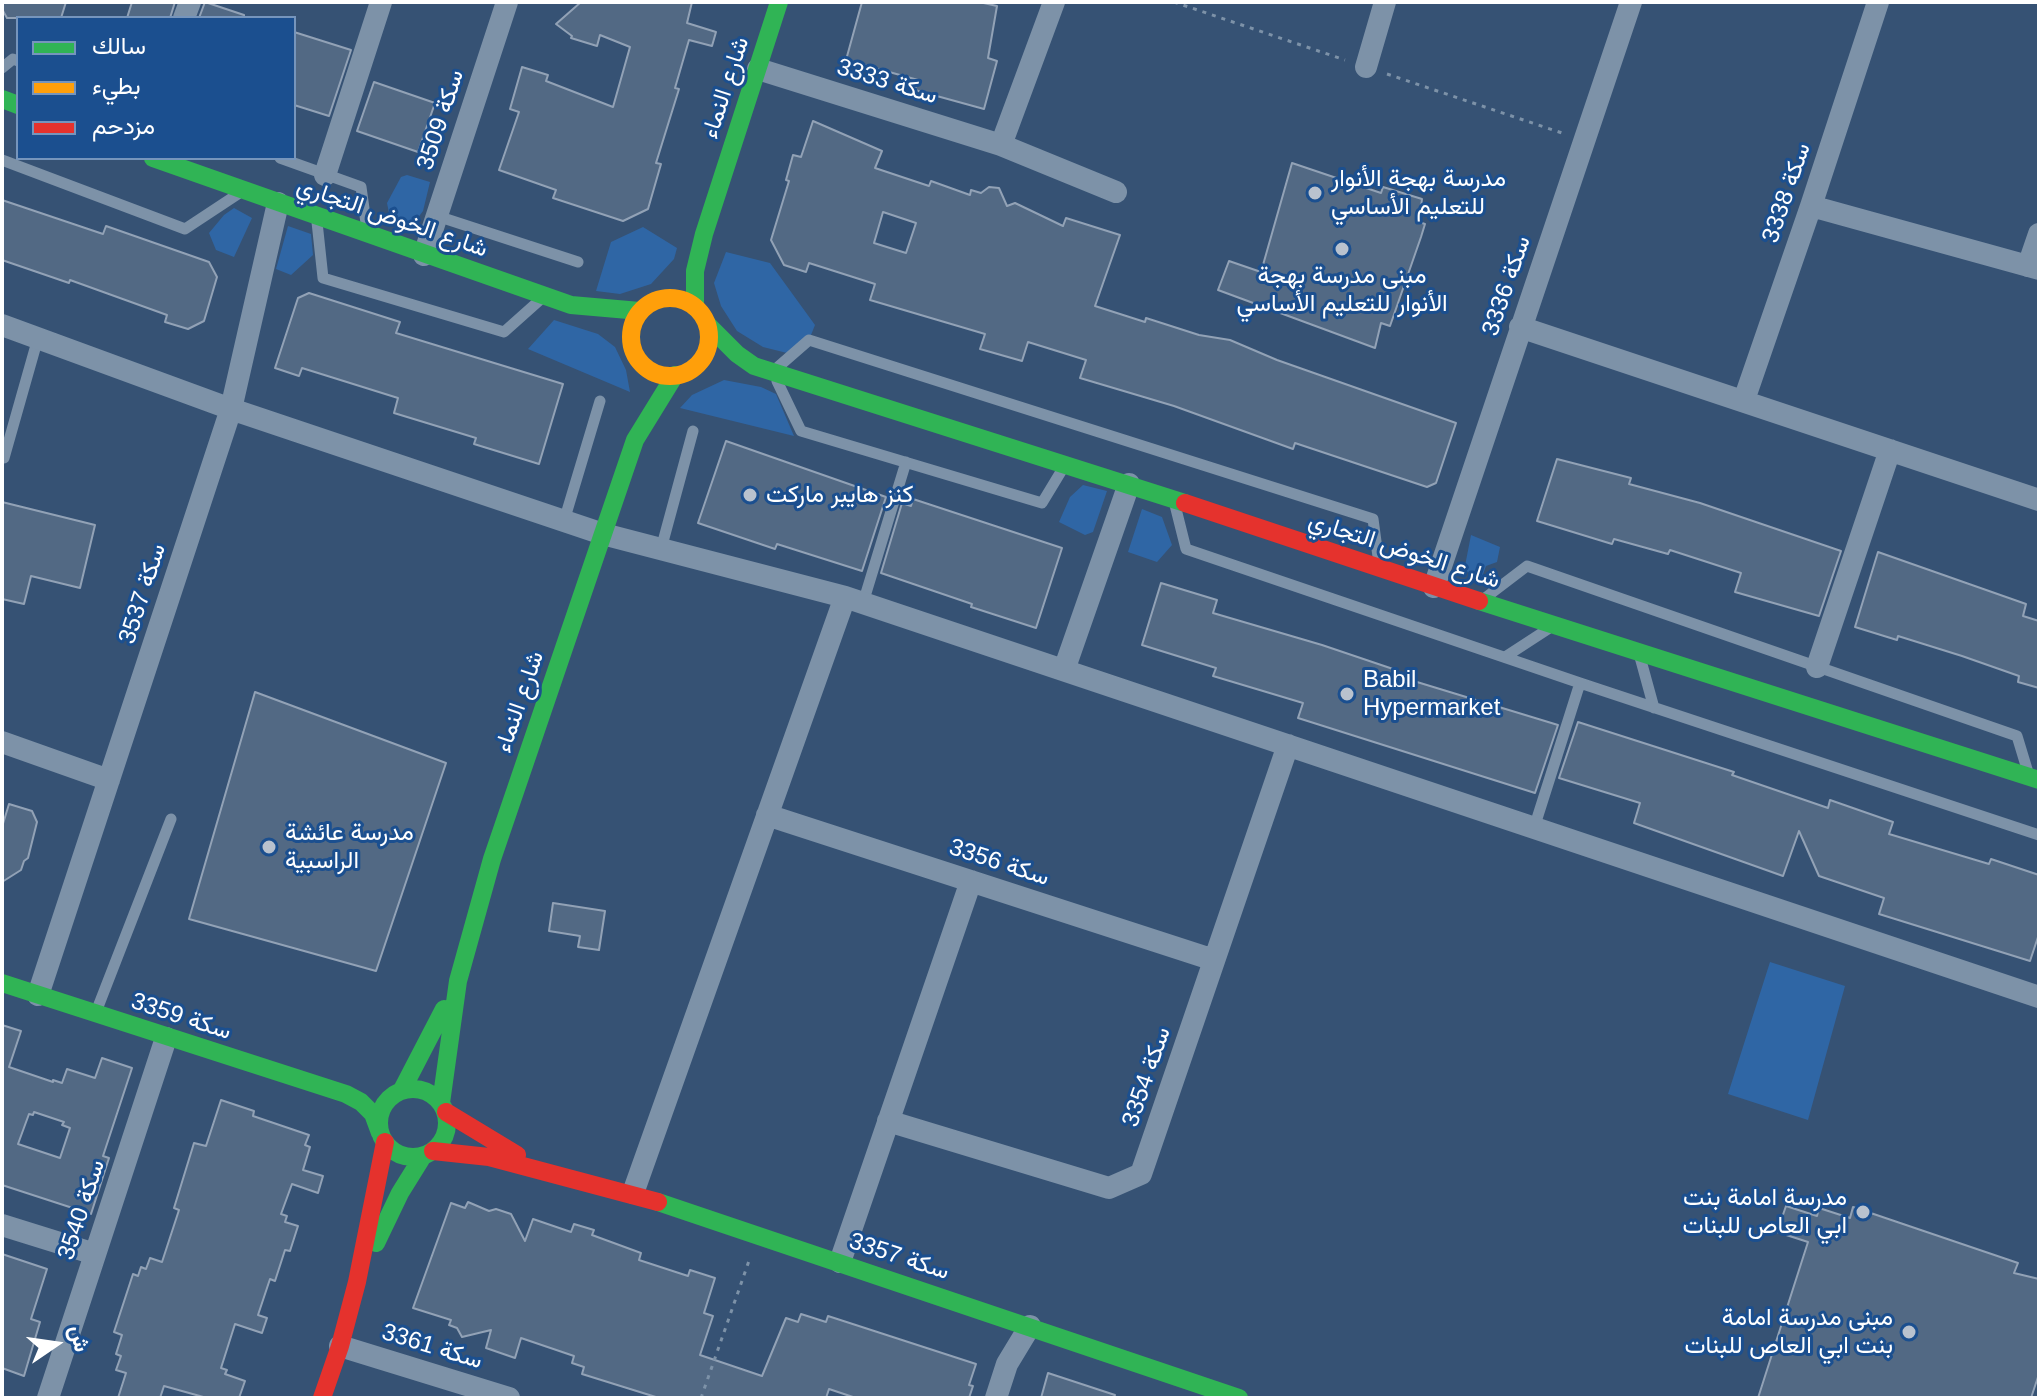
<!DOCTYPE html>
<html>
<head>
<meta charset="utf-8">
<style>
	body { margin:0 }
	#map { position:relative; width:2041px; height:1400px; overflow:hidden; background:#365274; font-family:Arial,Vazirmatn,sans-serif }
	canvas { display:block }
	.frame { position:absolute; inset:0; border:4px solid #fff; pointer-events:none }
	.legend { position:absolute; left:16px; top:16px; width:280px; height:144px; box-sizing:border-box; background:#1b4f8f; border:2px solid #7695bc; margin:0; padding:10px 14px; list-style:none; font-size:24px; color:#fff }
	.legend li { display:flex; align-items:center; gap:16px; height:40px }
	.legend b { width:40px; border:2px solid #7695bc }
	.north { position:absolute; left:16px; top:1304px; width:80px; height:80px; -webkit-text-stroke:6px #1b4f8f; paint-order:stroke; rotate:77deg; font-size:22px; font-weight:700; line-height:32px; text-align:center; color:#fff }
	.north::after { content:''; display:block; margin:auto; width:28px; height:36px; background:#fff; clip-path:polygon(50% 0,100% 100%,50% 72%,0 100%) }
</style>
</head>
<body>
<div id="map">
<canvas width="2041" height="1400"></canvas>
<div class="frame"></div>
<ul class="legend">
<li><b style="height:10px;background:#30b455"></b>سالك</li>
<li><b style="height:10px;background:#ff9f0a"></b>بطيء</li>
<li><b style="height:10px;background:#e5322d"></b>مزدحم</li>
</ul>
<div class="north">ش</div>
</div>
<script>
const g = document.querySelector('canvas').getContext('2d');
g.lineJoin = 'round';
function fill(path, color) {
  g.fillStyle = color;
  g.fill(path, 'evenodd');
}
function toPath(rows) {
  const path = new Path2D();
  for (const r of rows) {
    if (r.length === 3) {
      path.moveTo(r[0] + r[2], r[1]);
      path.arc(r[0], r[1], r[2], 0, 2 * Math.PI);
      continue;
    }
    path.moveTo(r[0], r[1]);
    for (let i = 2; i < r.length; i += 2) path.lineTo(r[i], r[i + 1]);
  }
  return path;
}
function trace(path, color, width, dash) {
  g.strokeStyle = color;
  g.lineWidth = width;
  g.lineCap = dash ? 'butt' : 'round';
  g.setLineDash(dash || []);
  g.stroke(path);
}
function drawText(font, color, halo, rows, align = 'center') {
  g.font = font + ' Arial,Vazirmatn,sans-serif';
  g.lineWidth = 6;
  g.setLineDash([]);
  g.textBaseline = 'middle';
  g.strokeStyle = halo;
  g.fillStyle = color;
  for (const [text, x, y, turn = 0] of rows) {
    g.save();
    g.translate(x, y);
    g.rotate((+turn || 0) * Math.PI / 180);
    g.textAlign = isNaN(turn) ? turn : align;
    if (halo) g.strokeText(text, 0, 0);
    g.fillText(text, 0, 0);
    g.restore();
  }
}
const green = toPath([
	[407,175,430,182,423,211,414,223,390,218,387,203,401,177],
	[234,208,252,218,234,257,216,250,209,233,224,215],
	[288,226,311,234,313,255,291,275,276,269],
	[643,227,677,248,674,259,651,284,620,294,596,291,611,242],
	[726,252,770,263,815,325,809,340,787,353,763,347,737,331,721,306,714,283],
	[554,320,598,334,615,347,626,370,630,392,528,349],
	[724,380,761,387,776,394,794,436,680,408,692,395],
	[1083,485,1107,491,1093,532,1085,535,1059,522,1070,497],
	[1142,509,1162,517,1172,545,1157,562,1128,552],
	[1471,535,1500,547,1497,562,1486,566,1482,577,1464,571],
	[1770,962,1845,986,1808,1120,1728,1094]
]);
const building = toPath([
	[2,2,66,2,61,18,7,18,2,9,2,2],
	[132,2,175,2,170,18,127,18,132,2],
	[205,2,244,15,244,18,199,18,205,2],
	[581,2,692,2,687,23,716,32,712,46,689,40,675,88,679,89,656,163,661,164,648,209,623,221,553,198,556,190,499,170,519,112,510,109,522,67,548,75,546,81,613,107,630,47,600,35,597,46,571,38,572,36,556,24,581,2],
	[862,2,979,2,997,6,988,58,997,61,984,109,915,90,918,80,846,60,862,2],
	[294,32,351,50,329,116,294,105,294,32],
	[374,82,435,103,418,152,357,131,374,82],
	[813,121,882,151,875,168,929,186,931,181,970,195,971,190,981,193,989,187,999,188,1007,206,1015,203,1063,226,1066,218,1120,235,1095,306,1145,322,1146,318,1199,335,1230,340,1277,360,1456,423,1436,483,1427,487,1295,443,1293,449,1174,406,1080,378,1086,360,1028,342,1022,361,980,349,985,334,870,300,875,284,809,263,806,272,784,265,771,240,789,181,786,180,793,155,801,157,813,121],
	[883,212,916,223,906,253,874,243,883,212],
	[1292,163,1381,193,1383,187,1422,199,1419,222,1425,224,1421,237,1390,326,1381,323,1375,348,1218,290,1229,261,1261,272,1292,163],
	[2,200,103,234,106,226,209,262,217,277,204,321,188,329,165,322,167,315,70,280,69,283,2,260,2,200],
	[309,293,400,322,396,333,563,384,539,464,474,444,476,438,394,413,398,398,302,368,299,376,275,368,298,298,309,293],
	[726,441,886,497,862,571,777,544,775,549,698,523,726,441],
	[1557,459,1631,478,1629,484,1700,503,1841,551,1819,616,1735,592,1741,573,1670,550,1668,554,1614,539,1612,544,1537,521,1557,459],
	[913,499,1062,548,1036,628,971,607,972,604,881,573,902,503,911,506,913,499],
	[2,502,95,525,80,588,31,576,24,604,2,599,2,502],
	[1878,552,2026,604,2023,616,2039,621,2039,688,2018,682,2019,676,1962,656,1898,636,1897,640,1855,627,1878,552],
	[1161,583,1217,600,1213,613,1322,645,1396,670,1394,675,1558,725,1535,793,1298,718,1303,703,1213,676,1216,668,1142,645,1161,583],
	[255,692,446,763,376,971,189,919,255,692],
	[1578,722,1734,772,1732,775,1828,808,1830,800,1893,822,1889,834,1989,864,1991,859,2039,875,2039,934,2030,961,1879,914,1884,898,1819,876,1799,831,1783,876,1634,823,1640,803,1559,778,1578,722],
	[9,804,32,811,37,822,28,858,24,861,21,870,2,882,2,827,9,804],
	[553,903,605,911,599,950,578,947,580,936,549,931,553,903],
	[2,1025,21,1031,9,1067,53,1082,53,1080,62,1083,67,1069,95,1078,102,1058,132,1068,103,1156,109,1158,91,1214,2,1185,2,1025],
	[34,1112,64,1122,62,1125,70,1128,60,1158,18,1144,29,1114,33,1115,34,1112],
	[221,1100,254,1111,253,1116,309,1135,305,1145,310,1147,303,1170,323,1176,318,1193,292,1184,281,1214,287,1216,285,1222,298,1226,290,1251,285,1250,275,1281,270,1279,258,1315,267,1318,262,1333,235,1324,221,1368,227,1370,225,1374,245,1381,239,1398,207,1398,164,1386,160,1398,118,1398,126,1373,116,1370,121,1356,116,1354,122,1335,114,1332,133,1274,138,1276,141,1267,146,1269,150,1258,162,1262,179,1210,174,1208,194,1143,206,1146,221,1100],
	[468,1202,489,1211,496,1209,511,1214,525,1241,533,1219,571,1232,574,1224,594,1230,592,1235,641,1253,639,1260,688,1276,690,1270,715,1278,704,1313,713,1316,700,1355,762,1376,786,1318,798,1322,801,1314,826,1322,828,1316,976,1364,969,1385,973,1386,969,1398,856,1398,829,1389,826,1398,659,1398,582,1374,584,1367,572,1363,574,1356,521,1338,515,1358,486,1348,491,1330,462,1337,457,1328,449,1325,451,1320,413,1308,451,1203,465,1208,468,1202],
	[1786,1206,1817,1216,1819,1208,1850,1218,1853,1207,2018,1263,2014,1273,2039,1279,2039,1374,2031,1398,1758,1398,1808,1242,1777,1232,1786,1206],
	[2,1254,47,1269,31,1319,40,1322,24,1376,2,1368,2,1254],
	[1048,1373,1115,1395,1114,1398,1041,1398,1048,1373]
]);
const path = toPath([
	[1174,2,1345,60],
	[1387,74,1565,134],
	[701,1398,750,1258]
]);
const lane = toPath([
	[2,68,13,59,18,61],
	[280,158,361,187,367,230],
	[2,160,185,229,238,194],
	[437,216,578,262],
	[317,222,323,278,504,332,541,299],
	[778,367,809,340,1373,519,1379,564],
	[777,381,801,431,1042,503,1065,465],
	[4,458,38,338],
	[1175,505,1186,549,1580,683,2039,835],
	[564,521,600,401],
	[661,549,693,431],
	[1485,598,1527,566,2017,736,2027,769],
	[863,603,906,462],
	[1505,657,1548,629],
	[1640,657,1654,708],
	[1534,828,1580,683],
	[96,1012,171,819]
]);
const street = toPath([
	[184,18,190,2],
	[1366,67,1385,2],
	[758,69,1001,145,1116,192],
	[1001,145,1054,2],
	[325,175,381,2],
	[1811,206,2039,269],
	[424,255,507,2],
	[2028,266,2039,234],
	[2,325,231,409,603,534,845,597,2039,997],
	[1520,327,2039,500],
	[1744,400,1811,206,1878,2],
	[1434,587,1631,2],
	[1817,667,1890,450],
	[1064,670,1129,484],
	[2,742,109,780],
	[767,815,1214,960],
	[38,995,231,409,278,203],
	[888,1121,1109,1188,1141,1174,1288,745],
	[633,1193,845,597],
	[2,1225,95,1254],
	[840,1262,971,881],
	[340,1346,509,1398],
	[48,1398,166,1038],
	[996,1398,1007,1364,1030,1326]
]);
const fast = toPath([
	[2,99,18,105],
	[153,158,571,305,640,311],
	[695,307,695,271,704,234,779,2],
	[708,325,737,354,754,366,1185,503],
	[1479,601,2039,780],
	[2,983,346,1094,361,1102,373,1114,380,1133],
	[413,1123,34],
	[402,1090,444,1009],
	[441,1103,458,981,492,859,635,440,675,375],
	[658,1202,1239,1398],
	[376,1243,400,1193,423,1156]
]);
const slow = toPath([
	[670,337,39]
]);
const jam = toPath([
	[1185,503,1479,601],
	[446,1112,517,1155],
	[433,1151,489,1157,658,1202],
	[322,1398,340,1346,357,1282,385,1142]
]);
const markers = [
	[1315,193,8,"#b9c2ce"],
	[1342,249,8,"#b9c2ce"],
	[750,495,8,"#b9c2ce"],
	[1347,694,8,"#b9c2ce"],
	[269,847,8,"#b9c2ce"],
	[1863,1212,8,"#b9c2ce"],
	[1909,1332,8,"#b9c2ce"]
];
const streetNames = [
	["سكة 3333",887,82,17],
	["شارع النماء",726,88,-72],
	["سكة 3509",441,120,-72],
	["سكة 3338",1787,193,-71],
	["شارع الخوض التجاري",392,218,19],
	["سكة 3336",1507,286,-71],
	["شارع الخوض التجاري",1404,551,18],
	["سكة 3537",143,594,-72],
	["شارع النماء",520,702,-71],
	["سكة 3356",999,863,18],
	["سكة 3359",181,1017,18],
	["سكة 3354",1147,1077,-71],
	["سكة 3540",82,1210,-72],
	["سكة 3357",899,1257,18],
	["سكة 3361",432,1347,17]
];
const poiNames = [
	["مدرسة بهجة الأنوار",1331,179],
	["للتعليم الأساسي",1331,207],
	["مبنى مدرسة بهجة",1342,276,"center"],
	["الأنوار للتعليم الأساسي",1342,304,"center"],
	["كنز هايبر ماركت",766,495],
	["Babil",1363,680],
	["Hypermarket",1363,708],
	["مدرسة عائشة",285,833],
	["الراسبية",285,861],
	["مدرسة امامة بنت",1847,1198,"right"],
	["ابي العاص للبنات",1847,1226,"right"],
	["مبنى مدرسة امامة",1893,1318,"right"],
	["بنت ابي العاص للبنات",1893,1346,"right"]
];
fill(green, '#2f66a5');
fill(building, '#526984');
trace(building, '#92a2b6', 2);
trace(path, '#7d92a8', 3, [4, 6]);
trace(lane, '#7d92a8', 11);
trace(street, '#7d92a8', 22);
trace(fast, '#30b455', 18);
trace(slow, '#ff9f0a', 18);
trace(jam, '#e5322d', 18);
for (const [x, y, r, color] of markers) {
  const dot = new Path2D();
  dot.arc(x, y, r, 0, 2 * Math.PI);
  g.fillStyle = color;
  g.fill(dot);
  trace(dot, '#1b4f8f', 3);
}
drawText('24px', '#fff', '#1b4f8f', streetNames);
drawText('24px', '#fff', '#1b4f8f', poiNames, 'left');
</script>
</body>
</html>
